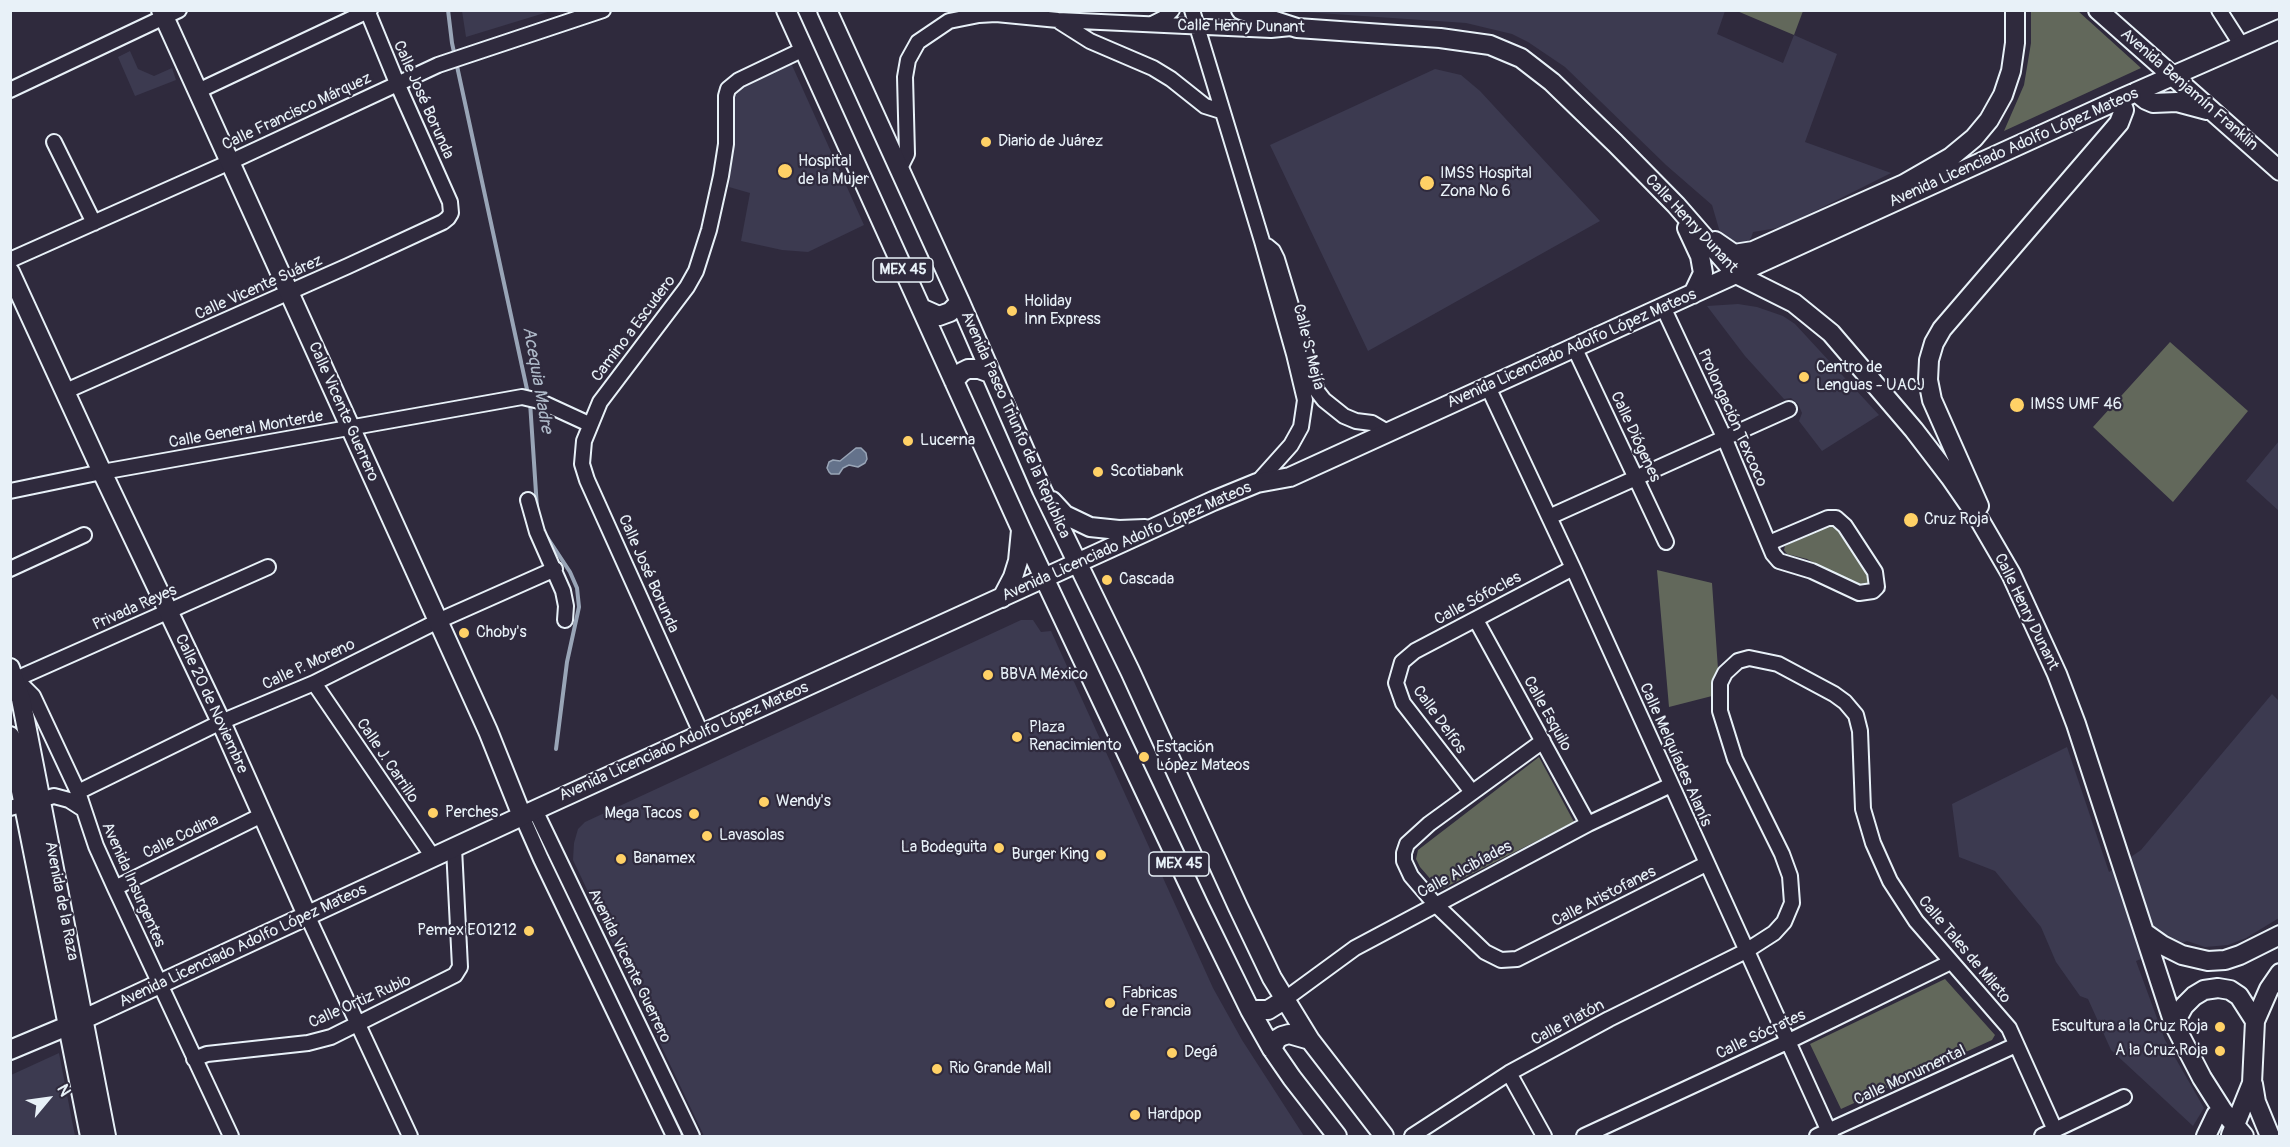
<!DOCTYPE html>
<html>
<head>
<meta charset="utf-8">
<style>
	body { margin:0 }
	#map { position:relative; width:2290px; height:1147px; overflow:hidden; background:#2f2a3d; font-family:Pangolin,sans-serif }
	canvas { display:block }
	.frame { position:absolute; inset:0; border:12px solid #e8f1f8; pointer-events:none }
	.north { position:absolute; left:18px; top:1069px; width:60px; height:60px; -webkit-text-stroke:4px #2f2a3d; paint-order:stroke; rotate:61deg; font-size:16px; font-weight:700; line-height:24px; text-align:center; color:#e8f1f8 }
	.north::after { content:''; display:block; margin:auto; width:21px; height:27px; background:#e8f1f8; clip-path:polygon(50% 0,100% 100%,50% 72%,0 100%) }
</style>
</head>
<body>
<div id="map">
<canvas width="2290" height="1147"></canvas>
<div class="frame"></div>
<div class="north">N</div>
</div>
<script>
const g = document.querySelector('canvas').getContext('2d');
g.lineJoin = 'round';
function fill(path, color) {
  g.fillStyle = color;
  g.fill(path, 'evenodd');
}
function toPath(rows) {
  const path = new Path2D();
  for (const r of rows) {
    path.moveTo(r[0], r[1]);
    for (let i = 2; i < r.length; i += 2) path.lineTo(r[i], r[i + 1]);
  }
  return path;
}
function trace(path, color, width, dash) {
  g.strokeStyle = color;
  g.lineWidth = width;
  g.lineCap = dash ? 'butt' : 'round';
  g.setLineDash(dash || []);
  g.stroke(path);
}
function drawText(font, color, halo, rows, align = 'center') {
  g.font = font + ' Pangolin,sans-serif';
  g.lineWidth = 4.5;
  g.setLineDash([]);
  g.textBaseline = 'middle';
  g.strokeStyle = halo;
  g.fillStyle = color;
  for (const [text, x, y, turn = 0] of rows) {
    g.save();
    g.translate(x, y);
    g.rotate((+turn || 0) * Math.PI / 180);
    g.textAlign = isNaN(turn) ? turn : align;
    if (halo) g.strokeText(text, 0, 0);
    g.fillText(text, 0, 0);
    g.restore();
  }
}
const built = toPath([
	[462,11,462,10,551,11,466,37],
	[1289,11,1725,11,1717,34,1783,63,1794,35,1837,54,1805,142,1891,173,1783,227,1753,232,1751,238,1747,243,1740,245,1733,245,1723,236,1719,229,1712,205,1666,165,1565,67,1528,42,1512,34,1466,23],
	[130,51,138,69,154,76,172,68,176,80,135,96,118,57],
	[791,63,864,225,808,252,782,250,741,241,750,193,729,187,734,141,733,92],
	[1435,69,1461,75,1480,91,1600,221,1368,351,1270,145],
	[1738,304,1757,307,1783,316,1795,324,1879,415,1822,451,1799,421,1802,413,1798,404,1791,398,1784,399,1745,356,1707,306],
	[2279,441,2279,511,2246,481],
	[1021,620,1033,620,1041,632,1051,631,1213,988,1242,1040,1304,1136,704,1136,573,860,574,843,578,829,585,822],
	[2272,694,2279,701,2279,918,2246,938,2228,945,2205,947,2187,941,2136,961,2165,1040,2204,1108,2193,1126,2111,1050,2088,999,2080,996,2056,962,2041,927,1995,871,1959,857,1952,804,2067,747,2109,872,2141,850],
	[59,1053,75,1136,11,1136,11,1075]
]);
const green = toPath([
	[1737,11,1803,11,1794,35],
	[2031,11,2078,11,2141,68,2004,131,2024,85,2031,43],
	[2170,342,2248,411,2173,502,2093,427],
	[1830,525,1838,528,1872,578,1871,583,1866,586,1858,585,1807,559,1787,554,1784,550,1785,546],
	[1657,570,1712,583,1718,669,1712,696,1669,707],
	[1539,757,1574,822,1440,890,1420,867,1416,859,1418,850],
	[1945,979,1995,1035,1992,1040,1841,1109,1810,1044]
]);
const water = toPath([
	[856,448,861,448,866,453,867,459,865,463,858,467,849,465,843,468,839,474,831,474,829,472,827,468,829,462,833,460,840,461,856,448]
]);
const stream = toPath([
	[448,10,452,43,528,394],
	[530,402,537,508],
	[547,537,570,572,577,588,579,607,567,662,556,749]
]);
const minor = toPath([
	[1192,10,1262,241,1294,354,1305,400,1301,427,1291,445,1257,483],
	[2219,10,2242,46],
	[1060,22,1090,41,1153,68,1171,79,1205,106,1221,111],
	[1152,24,1164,18,1172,10],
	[10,90,179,10],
	[198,91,370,10],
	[54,142,94,223],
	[899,170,907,154,905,77,908,60,918,42,949,21,979,15,996,14,1058,20,1271,30,1291,28],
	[1267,246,1273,251,1277,259,1317,391,1324,400,1344,416,1356,421,1372,423,1389,433],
	[10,260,230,162,438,65,603,10],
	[1663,307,1724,437,1773,554,1779,561,1812,571,1859,593,1873,591,1877,587,1875,572,1845,526,1836,518,1828,518,1769,543],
	[1574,347,1666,542],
	[1488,387,1573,568,1831,1136],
	[66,391,348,266,443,222,448,218,451,213,450,202,397,83,367,10],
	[10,491,102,472,522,397,539,401,589,424],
	[528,500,537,532,563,591,566,606,565,620],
	[1549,517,1789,409],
	[10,569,84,535],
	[1476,620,1588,824],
	[314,683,433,857],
	[702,735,587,480,582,464,584,441,600,402,687,287,696,271,709,230,721,176,726,144,726,96,728,89,739,80,804,49],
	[1543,741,1429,824,1407,844,1404,853,1404,861,1411,876,1435,904,1485,952,1501,960,1517,959,1706,864],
	[78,792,221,722,314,683,438,621,555,569],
	[1472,792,1403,703,1396,683,1402,662,1415,651,1573,568],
	[10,808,54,796,69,800,83,809],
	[535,810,692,1136],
	[522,816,541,859,674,1136],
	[115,888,262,815],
	[307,915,410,1136],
	[1284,1000,1355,948,1588,824,1671,785],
	[194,1059,207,1054,308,1043,331,1037,455,975,460,967,454,848],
	[1509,1073,1544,1136],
	[231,1136,115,888,96,846,78,792,33,696,16,679,268,567],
	[1412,1136,1509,1073,1609,1019,1746,951,1774,933,1784,922,1792,903,1790,876,1782,854,1735,759,1720,711,1720,683,1725,673,1738,661,1749,658,1778,664,1834,694,1845,702,1856,715,1860,731,1863,809,1873,843,1890,881,1916,921,2009,1028,2055,1130],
	[1584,1136,1787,1042,1951,962],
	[1817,1136,2016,1045],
	[2042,1136,2124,1097]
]);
const major = toPath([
	[161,10,488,731,522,816],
	[786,10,1021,529,1199,906,1250,1010,1272,1049,1292,1078,1337,1136],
	[827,10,960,302,1042,490,1130,671,1238,907,1272,978,1310,1040,1384,1136],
	[1241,10,1297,28,1440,38,1490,45,1521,58,1552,82,1615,143,1676,205,1736,274,1794,303,1831,333,1914,430,1950,477,1979,519,2011,574,2057,674,2076,724,2174,1024,2202,1078,2223,1111,2244,1136],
	[2098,10,2280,171],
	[2136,92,2146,100,2153,103,2177,102,2207,110],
	[1687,228,1700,256,1703,273,1693,294],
	[1715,241,1734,254,1753,251,1904,184,1951,157,1974,138,1989,120,2003,95,2011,71,2015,43,2015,10],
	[10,272,102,472,221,722,307,915],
	[921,308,939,316,950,312,960,302],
	[954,381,962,372,968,369,979,369,990,373],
	[1052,501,1065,515,1090,527,1119,530,1145,529],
	[1979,506,1932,400,1928,380,1929,360,1934,343,1942,329,2119,123,2124,110,2120,99],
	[1002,598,1013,577,1018,561,1021,530],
	[10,668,21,699,106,1136],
	[10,736,90,1136],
	[2145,933,2162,945,2182,955,2208,961,2225,960,2240,955,2280,935],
	[1250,1010,1268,1010,1284,1000],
	[2174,1024,2184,1006,2194,996,2204,990,2218,988,2230,990,2239,996,2255,1021],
	[1272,1049,1277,1039,1282,1036,1289,1034,1310,1040],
	[10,1050,84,1019,535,810,1213,501,1257,483,1290,477,2120,99,2280,29],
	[2253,1084,2256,1102,2270,1136],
	[2231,1135,2252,1083,2255,1021,2269,989,2280,973],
	[2206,1136,2216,1115,2223,1111]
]);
const markers = [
	[986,142,6,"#ffd166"],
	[785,171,8,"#ffd166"],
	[1427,183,8,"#ffd166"],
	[1012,311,6,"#ffd166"],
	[1804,377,6,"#ffd166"],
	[2017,405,8,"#ffd166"],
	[908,441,6,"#ffd166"],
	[1098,472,6,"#ffd166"],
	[1911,520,8,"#ffd166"],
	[1107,580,6,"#ffd166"],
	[464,633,6,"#ffd166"],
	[988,675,6,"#ffd166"],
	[1017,737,6,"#ffd166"],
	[1144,757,6,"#ffd166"],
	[764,802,6,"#ffd166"],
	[433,813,6,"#ffd166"],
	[694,814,6,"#ffd166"],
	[707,836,6,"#ffd166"],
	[999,848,6,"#ffd166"],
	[1101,855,6,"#ffd166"],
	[621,859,6,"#ffd166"],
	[529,931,6,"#ffd166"],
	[1110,1003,6,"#ffd166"],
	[2220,1027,6,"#ffd166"],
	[2220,1051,6,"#ffd166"],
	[1172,1053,6,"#ffd166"],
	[937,1069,6,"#ffd166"],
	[1135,1115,6,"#ffd166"]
];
const shields = [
	[903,270,60],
	[1179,864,60]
];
const shieldNames = [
	["MEX 45",903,270],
	["MEX 45",1179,864]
];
const streetNames = [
	["Calle Henry Dunant",1241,27,1],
	["Avenida Benjamín Franklin",2189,90,41],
	["Calle José Borunda",423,100,66],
	["Calle Francisco Márquez",297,112,-25],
	["Avenida Licenciado Adolfo López Mateos",2014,148,-24],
	["Calle Henry Dunant",1691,224,47],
	["Calle Vicente Suárez",259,288,-24],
	["Camino a Escudero",634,329,-53],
	["Calle S. Mejía",1308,347,76],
	["Avenida Licenciado Adolfo López Mateos",1572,349,-24],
	["Calle Vicente Guerrero",343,412,66],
	["Prolongación Texcoco",1732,418,66],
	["Avenida Paseo Triunfo de la República",1015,425,66],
	["Calle General Monterde",246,430,-10],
	["Calle Diógenes",1635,437,65],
	["Avenida Licenciado Adolfo López Mateos",1127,542,-24],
	["Calle José Borunda",648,574,66],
	["Calle Sófocles",1478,599,-28],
	["Privada Reyes",135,608,-24],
	["Calle Henry Dunant",2026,612,64],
	["Calle P. Moreno",309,665,-25],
	["Calle 20 de Noviembre",211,704,65],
	["Calle Esquilo",1547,714,61],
	["Calle Delfos",1439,720,54],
	["Avenida Licenciado Adolfo López Mateos",684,742,-24],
	["Calle Melquíades Alanís",1675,755,66],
	["Calle J. Carrillo",387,761,56],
	["Calle Codina",181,837,-26],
	["Calle Alcibíades",1465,870,-28],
	["Avenida Insurgentes",133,885,66],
	["Calle Aristofanes",1604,897,-27],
	["Avenida de la Raza",61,901,79],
	["Avenida Licenciado Adolfo López Mateos",243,946,-25],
	["Calle Tales de Mileto",1964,950,50],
	["Avenida Vicente Guerrero",629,966,64],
	["Calle Ortiz Rubio",360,1002,-24],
	["Calle Platón",1568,1023,-28],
	["Calle Sócrates",1761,1035,-25],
	["Calle Monumental",1910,1076,-25]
];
const poiNames = [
	["Diario de Juárez",998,142],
	["Hospital",798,162],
	["de la Mujer",798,180],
	["IMSS Hospital",1440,174],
	["Zona No 6",1440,192],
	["Holiday",1024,302],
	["Inn Express",1024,320],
	["Centro de",1816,368],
	["Lenguas - UACJ",1816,386],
	["IMSS UMF 46",2030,405],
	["Lucerna",920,441],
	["Scotiabank",1110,472],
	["Cruz Roja",1924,520],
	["Cascada",1119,580],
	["Choby's",476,633],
	["BBVA México",1000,675],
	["Plaza",1029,728],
	["Renacimiento",1029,746],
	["Estación",1156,748],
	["López Mateos",1156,766],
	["Wendy's",776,802],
	["Perches",445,813],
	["Mega Tacos",682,814,"right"],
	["Lavasolas",719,836],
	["La Bodeguita",987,848,"right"],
	["Burger King",1089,855,"right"],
	["Banamex",633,859],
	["Pemex E01212",517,931,"right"],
	["Fabricas",1122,994],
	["de Francia",1122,1012],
	["Escultura a la Cruz Roja",2208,1027,"right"],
	["A la Cruz Roja",2208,1051,"right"],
	["Degá",1184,1053],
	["Rio Grande Mall",949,1069],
	["Hardpop",1147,1115]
];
const waterNames = [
	["Acequia Madre",537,380,80]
];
fill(built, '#3c3a50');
fill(green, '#62685b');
fill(water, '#64728b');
trace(water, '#99a5b7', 1.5);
trace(stream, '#99a5b7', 4);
trace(minor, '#e8f1f8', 18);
trace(major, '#e8f1f8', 22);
trace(minor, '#2f2a3d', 14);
trace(major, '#2f2a3d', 18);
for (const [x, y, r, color] of markers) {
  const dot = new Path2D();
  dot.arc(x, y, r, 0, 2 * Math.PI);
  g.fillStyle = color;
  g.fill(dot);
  trace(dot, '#2f2a3d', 2);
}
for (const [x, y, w] of shields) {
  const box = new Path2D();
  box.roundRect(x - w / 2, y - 12, w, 24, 4.5);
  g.fillStyle = '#2f2a3d';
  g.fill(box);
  trace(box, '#e8f1f8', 1.5);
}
drawText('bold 15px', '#e8f1f8', null, shieldNames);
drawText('16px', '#e8f1f8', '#2f2a3d', streetNames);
drawText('16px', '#e8f1f8', '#2f2a3d', poiNames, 'left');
drawText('italic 18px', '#adb8c7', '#2f2a3d', waterNames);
</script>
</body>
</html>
